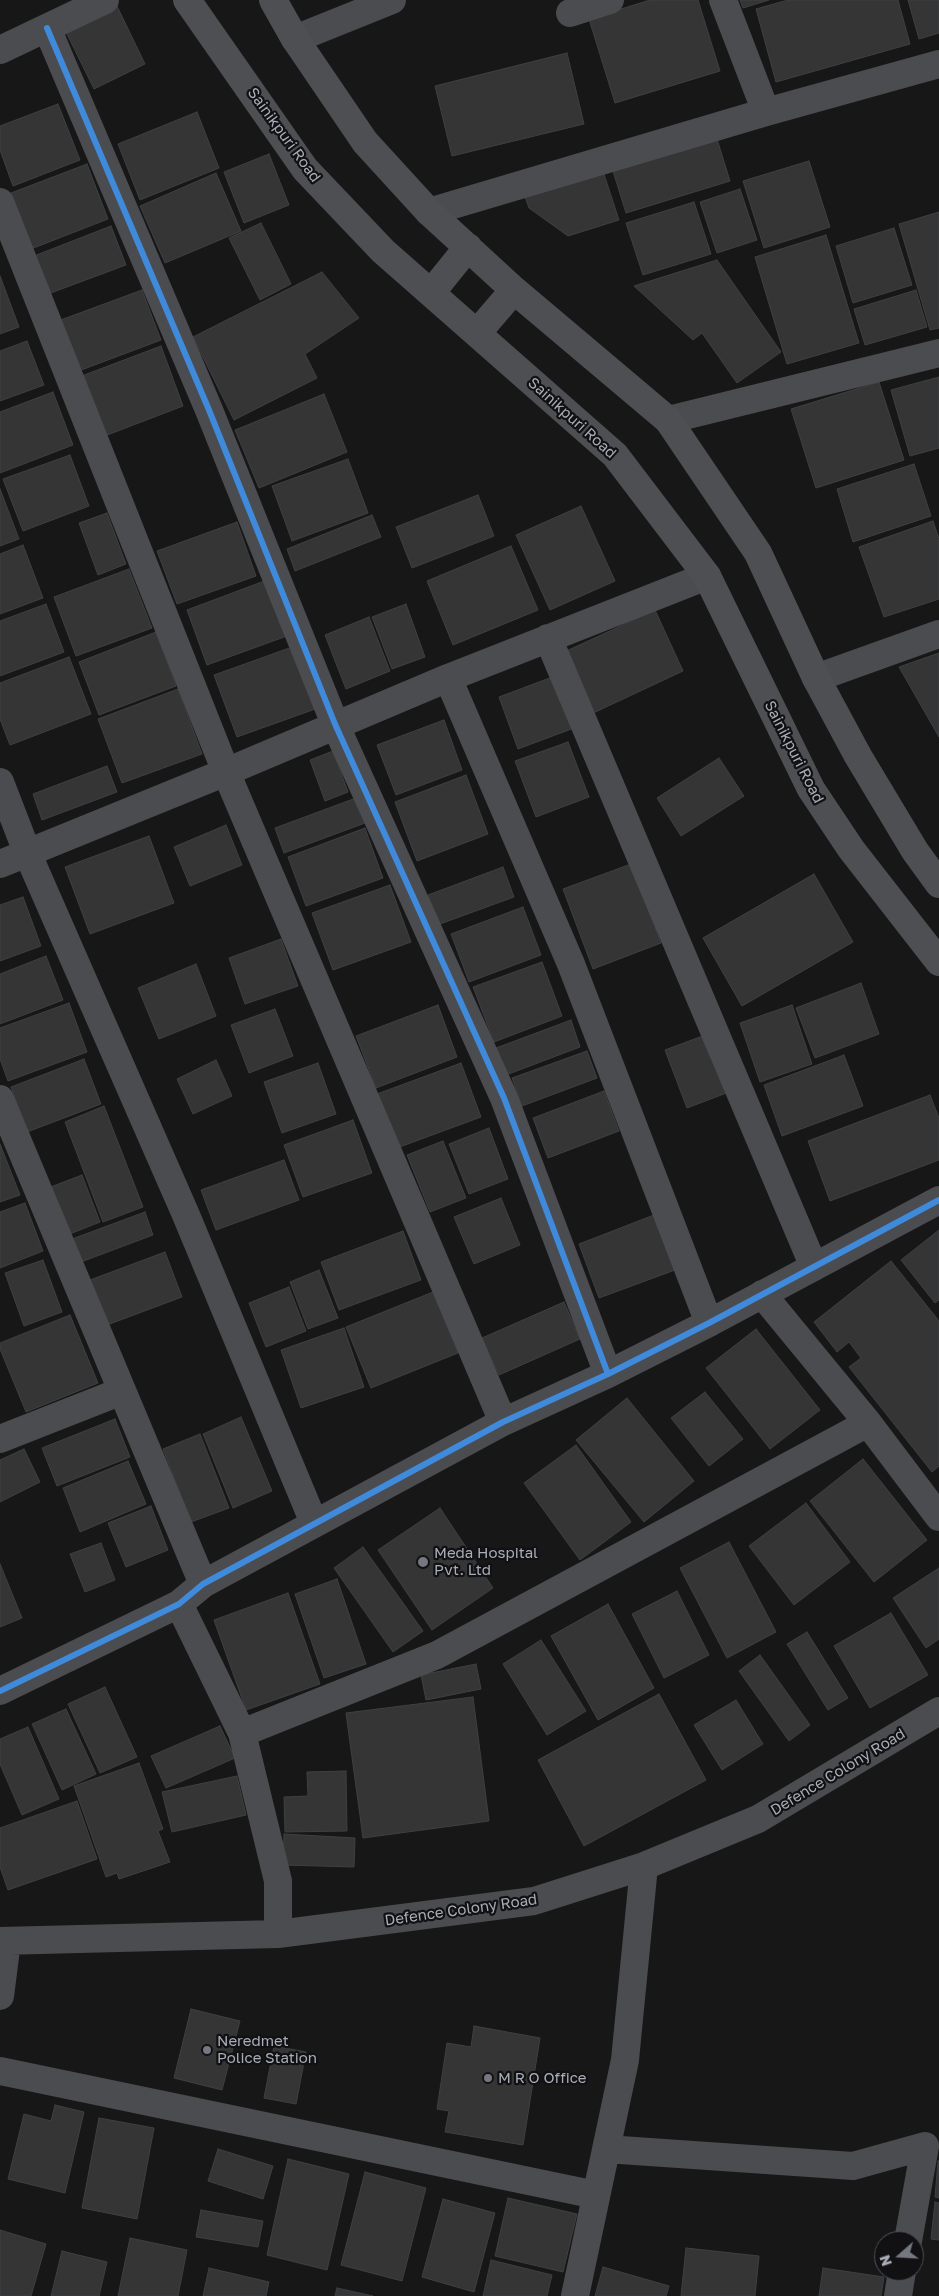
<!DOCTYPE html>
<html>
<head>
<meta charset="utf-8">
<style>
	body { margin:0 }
	#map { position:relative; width:939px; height:2296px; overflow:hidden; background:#171717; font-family:"Golos Text",sans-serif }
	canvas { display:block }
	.north { position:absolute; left:874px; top:2231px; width:50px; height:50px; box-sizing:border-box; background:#111113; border:1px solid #4d4f55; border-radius:50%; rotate:251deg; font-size:14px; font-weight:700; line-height:20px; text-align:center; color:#a8adb8 }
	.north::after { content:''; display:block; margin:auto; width:18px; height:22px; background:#757880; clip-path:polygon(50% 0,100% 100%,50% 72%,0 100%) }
</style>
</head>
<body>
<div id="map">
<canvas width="939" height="2296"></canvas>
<div class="north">N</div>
</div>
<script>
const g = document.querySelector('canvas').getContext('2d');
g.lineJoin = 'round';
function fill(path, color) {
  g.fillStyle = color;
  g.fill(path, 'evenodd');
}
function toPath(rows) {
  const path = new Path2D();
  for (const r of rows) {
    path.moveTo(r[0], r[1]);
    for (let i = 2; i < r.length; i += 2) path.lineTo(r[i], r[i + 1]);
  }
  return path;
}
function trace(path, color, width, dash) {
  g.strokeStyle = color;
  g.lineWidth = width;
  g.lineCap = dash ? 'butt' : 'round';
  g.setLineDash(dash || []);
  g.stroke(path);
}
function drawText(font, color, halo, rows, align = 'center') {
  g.font = font + ' "Golos Text",sans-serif';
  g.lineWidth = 4.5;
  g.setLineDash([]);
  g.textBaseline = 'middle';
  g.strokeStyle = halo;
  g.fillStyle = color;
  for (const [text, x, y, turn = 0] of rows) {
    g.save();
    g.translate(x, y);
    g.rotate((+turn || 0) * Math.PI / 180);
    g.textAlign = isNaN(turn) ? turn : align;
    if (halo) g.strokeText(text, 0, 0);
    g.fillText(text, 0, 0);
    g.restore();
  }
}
const building = toPath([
	[650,0,698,0,720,71,615,103,589,19,650,0],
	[740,0,769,0,743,8,740,0],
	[788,0,898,0,910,44,776,82,756,9,788,0],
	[908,0,939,0,939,33,919,39,908,0],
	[116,4,145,64,94,89,65,30,116,4],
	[567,53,584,124,452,156,435,86,567,53],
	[58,104,80,160,13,186,0,150,0,126,58,104],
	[197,112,219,168,140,200,118,144,197,112],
	[717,139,730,181,626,213,613,171,717,139],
	[269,154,289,205,244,223,224,172,269,154],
	[809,161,830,227,764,248,743,181,809,161],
	[87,164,108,219,31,249,11,193,87,164],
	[601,165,619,220,568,236,529,208,524,194,601,165],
	[216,173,241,231,165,263,140,206,216,173],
	[740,189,757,240,717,253,700,202,740,189],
	[694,202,711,254,643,275,626,223,694,202],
	[939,212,939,328,930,330,899,224,939,212],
	[261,223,291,284,260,300,229,238,261,223],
	[111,226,126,265,48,294,34,256,111,226],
	[894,228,912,285,853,303,836,246,894,228],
	[826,235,859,343,787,364,755,257,826,235],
	[717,260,781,352,737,383,702,333,693,340,634,286,717,260],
	[322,272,359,318,305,354,317,378,234,420,193,337,322,272],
	[0,276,19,327,0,334,0,276],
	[142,290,161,340,76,372,58,321,142,290],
	[916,290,927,327,865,345,854,309,916,290],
	[27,341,44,385,0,401,0,351,27,341],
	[161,346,183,406,102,437,79,377,161,346],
	[939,377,939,448,910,456,891,390,939,377],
	[879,382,904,460,816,488,791,409,879,382],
	[53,392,73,445,0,473,0,412,53,392],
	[324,394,347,452,259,488,235,430,324,394],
	[70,455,89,506,23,531,3,479,70,455],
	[348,459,368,513,292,541,272,486,348,459],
	[914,464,931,516,853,542,837,489,914,464],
	[0,489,19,539,0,546,0,489],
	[478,495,494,536,412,568,396,527,478,495],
	[581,506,615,581,550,610,516,535,581,506],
	[107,513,126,564,98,575,79,523,107,513],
	[372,515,381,537,295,571,287,549,372,515],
	[933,521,939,539,939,599,884,617,859,547,933,521],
	[237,522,256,576,177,604,157,551,237,522],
	[23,545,43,598,0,614,0,554,23,545],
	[511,546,538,610,453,645,427,581,511,546],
	[129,569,152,628,76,656,54,597,129,569],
	[267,580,287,636,207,665,187,610,267,580],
	[46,604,64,652,0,676,0,621,46,604],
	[406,604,425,657,392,669,372,617,406,604],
	[655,610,683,671,589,715,560,654,655,610],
	[369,617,390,671,346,689,325,635,369,617],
	[156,632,176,686,99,715,79,662,156,632],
	[295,646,318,708,237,737,214,675,295,646],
	[939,653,939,737,899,667,939,653],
	[69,657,91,714,10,745,0,719,0,683,69,657],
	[555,676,574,728,518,749,499,697,555,676],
	[178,689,202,754,122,783,98,719,178,689],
	[444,720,462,770,396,795,377,745,444,720],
	[568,742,589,797,536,817,515,761,568,742],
	[333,751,348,792,325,801,310,760,333,751],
	[719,758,744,796,681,836,657,798,719,758],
	[107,766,117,792,42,820,33,794,107,766],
	[466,775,488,834,417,861,395,802,466,775],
	[356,798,365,823,284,853,275,828,356,798],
	[226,825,242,865,190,886,174,847,226,825],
	[365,828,383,878,306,906,288,857,365,828],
	[149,836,174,903,90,934,65,867,149,836],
	[631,864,661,943,593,969,563,889,631,864],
	[503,867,514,897,440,924,428,895,503,867],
	[814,874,853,942,742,1006,703,938,814,874],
	[390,885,411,942,333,970,312,913,390,885],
	[23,897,41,946,0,961,0,905,23,897],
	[523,907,541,955,469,982,451,934,523,907],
	[281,939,298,986,245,1004,229,958,281,939],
	[46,956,63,1000,0,1024,0,974,46,956],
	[542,962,562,1016,494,1042,473,987,542,962],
	[196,964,216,1016,159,1039,138,988,196,964],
	[861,983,879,1034,815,1058,796,1008,861,983],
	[69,1003,87,1052,8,1081,0,1059,0,1028,69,1003],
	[438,1005,457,1057,376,1088,356,1036,438,1005],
	[792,1005,812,1064,760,1082,740,1023,792,1005],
	[275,1009,293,1056,249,1073,231,1025,275,1009],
	[571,1020,580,1047,506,1075,496,1048,571,1020],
	[708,1034,729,1092,687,1108,665,1050,708,1034],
	[587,1051,597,1078,522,1106,512,1078,587,1051],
	[844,1055,863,1106,782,1136,764,1085,844,1055],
	[84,1059,101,1104,27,1132,11,1087,84,1059],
	[216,1060,232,1096,193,1114,177,1079,216,1060],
	[318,1063,336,1114,282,1133,264,1082,318,1063],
	[461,1063,481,1117,397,1148,377,1094,461,1063],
	[604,1091,619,1131,548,1158,533,1118,604,1091],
	[930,1095,939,1118,939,1160,830,1201,808,1141,930,1095],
	[104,1106,143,1207,103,1222,65,1122,104,1106],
	[353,1120,372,1173,303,1197,284,1145,353,1120],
	[489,1128,508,1179,469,1194,449,1144,489,1128],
	[443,1141,466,1198,430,1212,407,1155,443,1141],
	[0,1144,20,1195,0,1202,0,1144],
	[284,1160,299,1200,216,1230,201,1190,284,1160],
	[82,1175,100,1222,65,1236,48,1188,82,1175],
	[501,1198,520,1245,474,1264,454,1217,501,1198],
	[25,1203,43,1251,0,1268,0,1212,25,1203],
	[145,1212,153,1235,81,1262,72,1239,145,1212],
	[654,1215,675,1270,599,1298,579,1244,654,1215],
	[939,1230,939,1300,935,1303,901,1260,939,1230],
	[403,1231,421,1280,339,1310,321,1262,403,1231],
	[165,1252,182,1297,107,1325,90,1280,165,1252],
	[43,1260,62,1312,24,1326,5,1273,43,1260],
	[891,1261,939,1321,939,1466,932,1472,849,1367,861,1358,849,1342,837,1352,814,1322,891,1261],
	[319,1270,338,1318,308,1329,290,1282,319,1270],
	[289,1287,306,1331,266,1347,249,1303,289,1287],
	[433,1292,458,1353,371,1388,346,1327,433,1292],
	[564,1302,580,1339,499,1375,482,1338,564,1302],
	[70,1315,98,1383,26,1412,0,1349,0,1343,70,1315],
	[344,1328,364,1387,301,1408,281,1350,344,1328],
	[756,1329,820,1410,770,1449,706,1368,756,1329],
	[705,1392,743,1439,709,1466,671,1418,705,1392],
	[627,1398,694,1481,644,1522,576,1440,627,1398],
	[241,1417,272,1491,233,1508,203,1434,241,1417],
	[115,1419,130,1457,57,1486,42,1448,115,1419],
	[200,1434,229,1508,191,1522,163,1449,200,1434],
	[576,1445,631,1522,580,1560,524,1483,576,1445],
	[24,1449,40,1482,0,1502,0,1460,24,1449],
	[863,1459,927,1540,874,1582,810,1501,863,1459],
	[128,1461,146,1504,80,1532,63,1488,128,1461],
	[806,1503,850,1562,794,1605,749,1546,806,1503],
	[151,1506,168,1550,126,1567,108,1523,151,1506],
	[440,1508,493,1588,432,1630,378,1550,440,1508],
	[729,1542,776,1632,727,1658,680,1568,729,1542],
	[101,1543,115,1580,85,1592,70,1554,101,1543],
	[363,1547,423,1631,393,1652,334,1568,363,1547],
	[0,1564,22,1618,0,1627,0,1564],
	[939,1568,939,1639,926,1648,893,1598,939,1568],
	[337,1579,366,1664,324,1678,295,1594,337,1579],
	[677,1591,709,1655,664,1678,632,1614,677,1591],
	[288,1593,320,1684,246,1710,214,1620,288,1593],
	[608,1604,654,1688,598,1720,551,1636,608,1604],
	[891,1613,928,1675,870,1708,834,1646,891,1613],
	[807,1632,848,1698,828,1710,787,1644,807,1632],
	[541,1640,586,1711,547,1735,503,1664,541,1640],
	[760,1655,810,1725,789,1741,739,1671,760,1655],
	[476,1664,481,1689,426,1700,421,1675,476,1664],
	[105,1687,137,1757,100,1773,68,1704,105,1687],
	[659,1694,706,1780,584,1846,538,1760,659,1694],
	[473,1697,489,1821,363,1838,346,1713,473,1697],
	[736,1700,763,1744,722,1770,694,1725,736,1700],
	[66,1709,96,1774,62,1790,32,1724,66,1709],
	[220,1726,235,1758,166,1788,151,1756,220,1726],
	[28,1727,59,1799,22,1815,0,1764,0,1739,28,1727],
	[139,1763,163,1829,158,1831,170,1862,119,1879,117,1873,106,1877,74,1786,139,1763],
	[346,1771,347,1831,285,1832,284,1797,308,1796,307,1772,346,1771],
	[237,1776,246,1815,172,1832,162,1792,237,1776],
	[77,1801,97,1859,8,1890,0,1867,0,1828,77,1801],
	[284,1834,355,1838,354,1867,283,1865,284,1834],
	[191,2009,240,2021,222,2090,174,2078,191,2009],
	[474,2026,540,2038,523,2145,445,2132,449,2111,437,2109,447,2043,471,2047,474,2026],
	[274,2046,306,2052,296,2104,264,2098,274,2046],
	[55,2105,84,2112,65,2193,8,2179,24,2114,51,2121,55,2105],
	[99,2118,154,2128,137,2219,82,2208,99,2118],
	[218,2149,273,2166,263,2199,208,2181,218,2149],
	[288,2159,349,2174,327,2270,267,2255,288,2159],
	[938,2161,939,2161,939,2198,935,2197,938,2161],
	[365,2172,426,2188,402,2281,341,2265,365,2172],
	[508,2198,577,2214,563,2272,495,2256,508,2198],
	[443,2199,495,2213,474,2292,422,2277,443,2199],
	[935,2202,939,2203,939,2240,931,2239,935,2202],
	[201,2210,263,2221,258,2247,196,2237,201,2210],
	[0,2230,46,2244,31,2296,0,2296,0,2230],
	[130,2238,187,2250,178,2296,118,2296,130,2238],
	[686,2248,759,2256,755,2296,681,2296,686,2248],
	[62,2251,107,2262,99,2296,51,2296,62,2251],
	[491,2260,552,2275,547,2296,483,2296,491,2260],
	[603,2267,669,2286,666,2296,595,2296,603,2267],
	[209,2268,269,2282,266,2296,203,2296,209,2268],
	[823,2268,884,2277,881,2296,819,2296,823,2268],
	[337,2288,373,2296,335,2296,337,2288]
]);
const minor = toPath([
	[723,0,766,112],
	[570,13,610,0],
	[47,28,209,410,335,724,504,1098,608,1374],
	[295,39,392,0],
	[0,50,105,0],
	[0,202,226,772,503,1422],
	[429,212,766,112,939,64],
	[668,420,939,353],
	[548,638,814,1267],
	[448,678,571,964,709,1323],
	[816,678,939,634],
	[0,782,27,852,186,1215,314,1523],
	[0,864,226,772,448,678,707,576],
	[0,1099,203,1584],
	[762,1294,868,1423,939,1517],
	[0,1439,122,1391],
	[179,1604,242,1733,437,1655,868,1423],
	[0,1691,179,1604,203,1584,503,1422,608,1374,709,1323,939,1200],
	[242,1733,278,1881,278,1934],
	[0,1941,278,1934,534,1901,644,1866,758,1819,939,1711],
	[0,1996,7,1941],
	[0,2071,596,2195],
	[606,2149,853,2166,925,2146,908,2241],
	[575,2296,625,2060,644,1866],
	[898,2296,902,2271]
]);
const major = toPath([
	[187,0,305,169,383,251,615,455,707,576,811,789,851,849,939,962],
	[273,0,295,39,365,142,429,212,514,290,668,420,758,553,816,678,858,756,915,851,939,884],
	[431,293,468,247],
	[477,333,514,290]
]);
const cycleway = toPath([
	[47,28,209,410,335,724,504,1098,608,1374],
	[0,1691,179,1604,203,1584,503,1422,608,1374,709,1323,939,1200]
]);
const markers = [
	[423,1562,6,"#757880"],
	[207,2050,5,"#757880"],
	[488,2078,5,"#757880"]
];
const streetNames = [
	["Sainikpuri Road",284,135,54],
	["Sainikpuri Road",572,418,42],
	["Sainikpuri Road",794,752,63],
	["Defence Colony Road",838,1772,-31],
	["Defence Colony Road",461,1910,-8]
];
const poiNames = [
	["Meda Hospital",434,1553],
	["Pvt. Ltd",434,1570],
	["Neredmet",217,2041],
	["Police Station",217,2058],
	["M R O Office",498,2078]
];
fill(building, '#353536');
trace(building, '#3f4043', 1);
trace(minor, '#4b4c50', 28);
trace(major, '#4d4f52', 28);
trace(cycleway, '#408adc', 6);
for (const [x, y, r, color] of markers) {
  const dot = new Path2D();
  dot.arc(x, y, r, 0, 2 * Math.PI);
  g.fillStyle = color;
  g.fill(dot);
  trace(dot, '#111113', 2);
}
drawText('15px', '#a8adb8', '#111113', streetNames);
drawText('15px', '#a8adb8', '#111113', poiNames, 'left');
</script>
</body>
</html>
